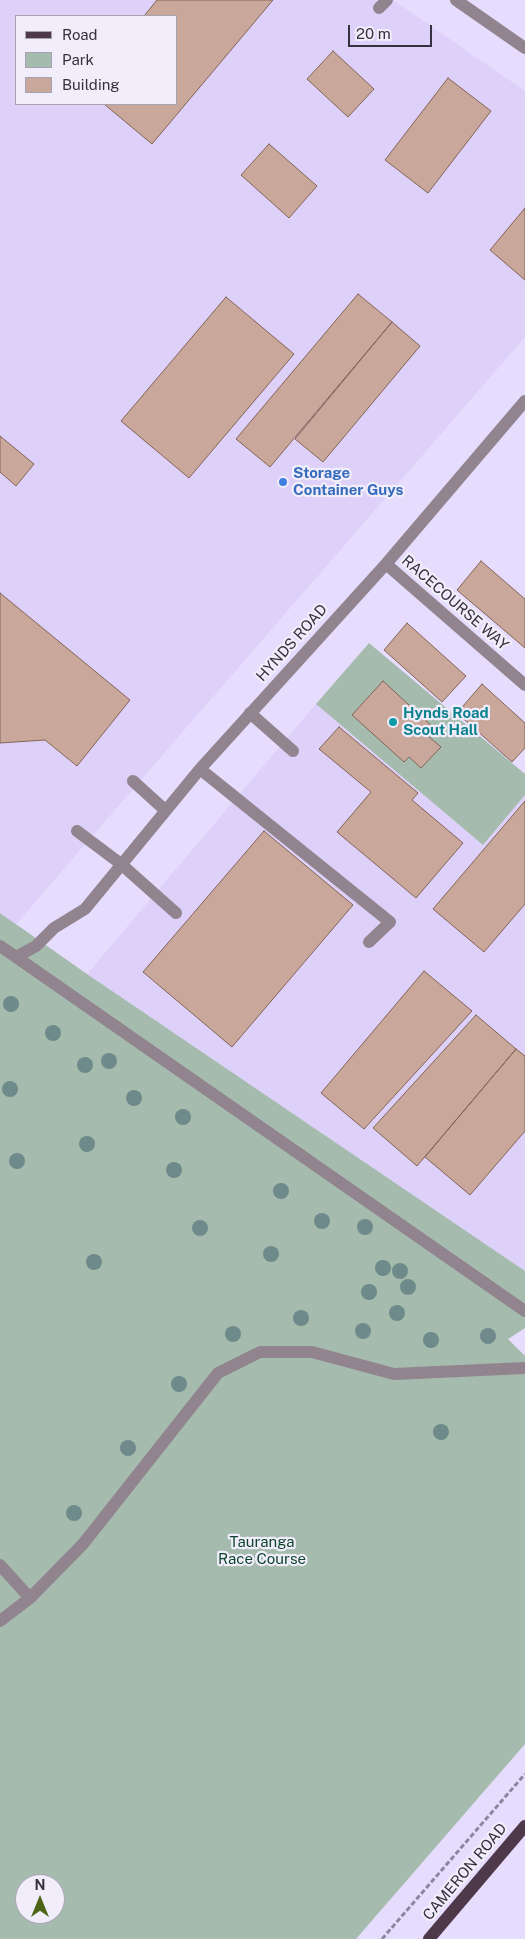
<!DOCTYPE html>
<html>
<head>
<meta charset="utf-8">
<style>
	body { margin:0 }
	#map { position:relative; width:525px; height:1939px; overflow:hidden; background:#e6dcfe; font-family:"Public Sans",sans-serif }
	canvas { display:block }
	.legend { position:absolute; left:15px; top:15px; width:162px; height:90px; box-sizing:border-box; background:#f1edfb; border:1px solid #a6a2af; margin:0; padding:6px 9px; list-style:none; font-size:15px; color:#35313e }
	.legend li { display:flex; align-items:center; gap:10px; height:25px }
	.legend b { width:25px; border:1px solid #a6a2af }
	.north { position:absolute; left:15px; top:1874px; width:50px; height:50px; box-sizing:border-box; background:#f1edfb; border:1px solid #a6a2af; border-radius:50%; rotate:0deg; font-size:14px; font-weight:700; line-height:20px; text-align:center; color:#35313e }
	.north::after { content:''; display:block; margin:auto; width:18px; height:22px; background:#4c6616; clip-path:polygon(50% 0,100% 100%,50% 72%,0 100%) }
	.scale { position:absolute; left:348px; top:25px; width:84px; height:22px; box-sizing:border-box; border:2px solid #35313e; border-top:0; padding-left:6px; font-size:15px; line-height:18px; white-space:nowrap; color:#35313e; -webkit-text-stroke:4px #f1edfb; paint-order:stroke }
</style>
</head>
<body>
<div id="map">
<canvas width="525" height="1939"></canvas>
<ul class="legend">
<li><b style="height:6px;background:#4e394a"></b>Road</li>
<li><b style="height:14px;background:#a5bbad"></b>Park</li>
<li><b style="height:14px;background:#caa79b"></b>Building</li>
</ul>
<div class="north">N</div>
<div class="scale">20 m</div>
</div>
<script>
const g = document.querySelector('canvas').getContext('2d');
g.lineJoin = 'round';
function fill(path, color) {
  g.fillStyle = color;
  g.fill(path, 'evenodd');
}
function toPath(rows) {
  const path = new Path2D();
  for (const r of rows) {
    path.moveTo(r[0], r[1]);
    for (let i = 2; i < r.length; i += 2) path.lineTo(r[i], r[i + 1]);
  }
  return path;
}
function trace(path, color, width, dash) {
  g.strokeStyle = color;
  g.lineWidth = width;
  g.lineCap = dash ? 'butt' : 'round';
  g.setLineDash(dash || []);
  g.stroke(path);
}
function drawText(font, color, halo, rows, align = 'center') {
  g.font = font + ' "Public Sans",sans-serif';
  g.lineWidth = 4.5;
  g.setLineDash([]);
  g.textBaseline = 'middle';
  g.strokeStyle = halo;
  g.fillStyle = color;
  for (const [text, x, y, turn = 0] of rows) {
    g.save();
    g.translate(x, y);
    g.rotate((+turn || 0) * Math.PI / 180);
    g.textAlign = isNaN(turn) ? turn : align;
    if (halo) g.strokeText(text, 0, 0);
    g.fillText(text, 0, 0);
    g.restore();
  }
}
const built = toPath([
	[0,0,393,0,525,91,525,337,16,924,0,913],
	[16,16,176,16,176,104,16,104],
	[316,704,483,845,525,795,525,1271,87,974]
]);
const green = toPath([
	[369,643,525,774,525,795,483,845,316,704],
	[0,913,87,974,525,1271,525,1328,508,1339,525,1356,525,1744,356,1939,0,1939],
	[25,1884,55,1884,55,1914,25,1914]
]);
const building = toPath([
	[157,0,273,0,152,144,104,104,176,104,176,16,144,16,157,0],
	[333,51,374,89,348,117,307,79,333,51],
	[448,78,491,111,428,193,385,160,448,78],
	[269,144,317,186,289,218,241,175,269,144],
	[525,208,525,280,490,250,525,208],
	[358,294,392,322,270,467,236,439,358,294],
	[226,297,294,354,189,478,121,421,226,297],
	[392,322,420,346,323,462,295,439,392,322],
	[0,436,34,464,16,486,0,472,0,436],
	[481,561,525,599,525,648,457,590,481,561],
	[0,593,130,700,77,766,45,740,0,743,0,593],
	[407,623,466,676,442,702,384,650,407,623],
	[383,681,435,729,428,736,441,747,421,768,409,757,404,762,352,715,383,681],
	[482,684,525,723,525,748,512,762,457,713,482,684],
	[339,727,418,793,412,800,463,843,416,898,337,832,371,792,319,749,339,727],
	[525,801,525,904,484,952,433,909,525,801],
	[264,831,353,905,232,1047,143,972,264,831],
	[424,971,472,1011,364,1129,321,1093,424,971],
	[476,1015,516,1049,417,1166,373,1128,476,1015],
	[516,1049,525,1056,525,1131,470,1195,425,1157,516,1049]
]);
const path = toPath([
	[382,1939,525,1774]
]);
const minor = toPath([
	[456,0,525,48],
	[379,8,387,0],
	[386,564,525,685],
	[250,713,293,751],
	[200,769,390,922,369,942],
	[133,781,165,810],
	[77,831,121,864,176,913],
	[0,946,16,957,36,946,54,928,85,909,200,769,386,564,525,401],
	[16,957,525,1311],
	[0,1565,30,1598],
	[0,1621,30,1598,83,1544,218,1373,260,1352,312,1352,394,1374,525,1368]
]);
const major = toPath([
	[429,1939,525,1826]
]);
const trees = [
	[11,1004],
	[53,1033],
	[109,1061],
	[85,1065],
	[10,1089],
	[134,1098],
	[183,1117],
	[87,1144],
	[17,1161],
	[174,1170],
	[281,1191],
	[322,1221],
	[365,1227],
	[200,1228],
	[271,1254],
	[94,1262],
	[383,1268],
	[400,1271],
	[408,1287],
	[369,1292],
	[397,1313],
	[301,1318],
	[363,1331],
	[233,1334],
	[488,1336],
	[431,1340],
	[179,1384],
	[441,1432],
	[128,1448],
	[74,1513]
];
const markers = [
	[283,482,5,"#3f7fe0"],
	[393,722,5,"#0f9aa8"]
];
const shopNames = [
	["Storage",293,473],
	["Container Guys",293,490]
];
const streetNames = [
	["RACECOURSE WAY",455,603,41],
	["HYNDS ROAD",292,643,-48],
	["CAMERON ROAD",465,1872,-50]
];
const cultureNames = [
	["Hynds Road",403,713],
	["Scout Hall",403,730]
];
const parkNames = [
	["Tauranga",262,1542],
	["Race Course",262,1559]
];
fill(built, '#ddd0f9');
fill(green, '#a5bbad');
fill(building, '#caa79b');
trace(building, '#846458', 1);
trace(path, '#8d869e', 3, [5, 2.5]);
trace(minor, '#91848e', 12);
trace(major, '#4e394a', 12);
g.fillStyle = '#6f8a8a';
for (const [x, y] of trees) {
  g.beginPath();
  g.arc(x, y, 8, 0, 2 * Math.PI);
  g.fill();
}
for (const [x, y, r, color] of markers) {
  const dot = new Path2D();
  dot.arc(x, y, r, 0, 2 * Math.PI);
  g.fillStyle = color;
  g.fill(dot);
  trace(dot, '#f1edfb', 2);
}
drawText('bold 15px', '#366cbe', '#f1edfb', shopNames, 'left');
drawText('15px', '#35313e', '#f1edfb', streetNames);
drawText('bold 15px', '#0d838f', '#f1edfb', cultureNames, 'left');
drawText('15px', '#0e462b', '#f1edfb', parkNames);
</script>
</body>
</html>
